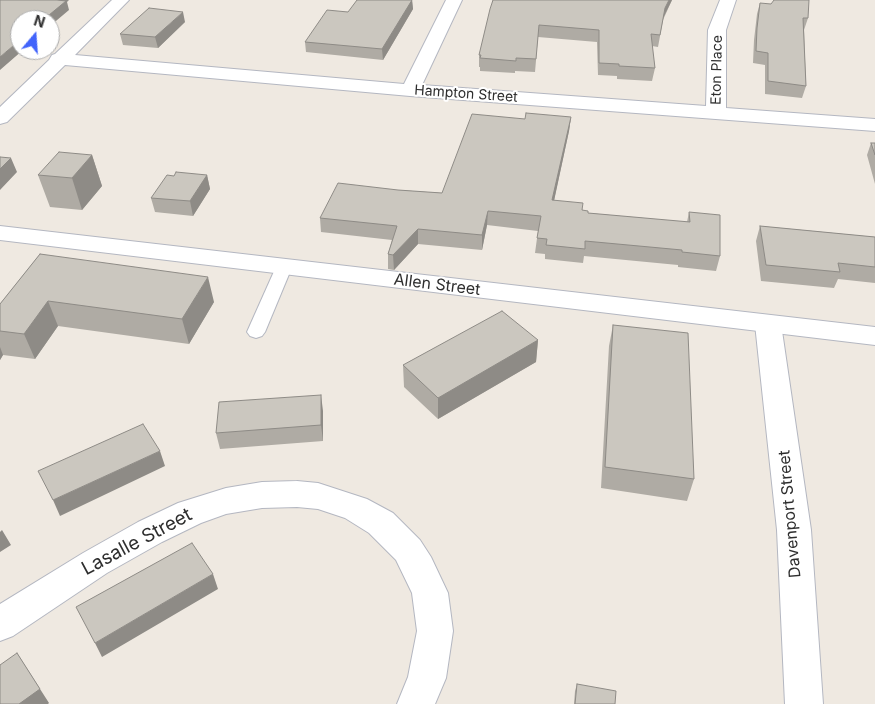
<!DOCTYPE html>
<html>
<head>
<meta charset="utf-8">
<style>
	body { margin:0 }
	#map { position:relative; width:875px; height:704px; overflow:hidden; background:#efe9e1; font-family:Inter,sans-serif }
	canvas { display:block }
	.north { position:absolute; left:10px; top:10px; width:50px; height:50px; box-sizing:border-box; background:#fff; border:1px solid #ababab; border-radius:50%; rotate:18deg; font-size:14px; font-weight:700; line-height:20px; text-align:center; color:#2e2e2e }
	.north::after { content:''; display:block; margin:auto; width:18px; height:22px; background:#4264fb; clip-path:polygon(50% 0,100% 100%,50% 72%,0 100%) }
</style>
</head>
<body>
<div id="map">
<canvas width="875" height="704"></canvas>
<div class="north">N</div>
</div>
<script>
const c = document.querySelector('canvas').getContext('2d');
c.lineJoin = 'round';
function shape(rows) {
  const path = new Path2D();
  for (const r of rows) {
    path.moveTo(r[0], r[1]);
    for (let i = 2; i < r.length; i += 2) path.lineTo(r[i], r[i + 1]);
  }
  return path;
}
function stroke(path, color, width, dash) {
  c.strokeStyle = color;
  c.lineWidth = width;
  c.lineCap = dash ? 'butt' : 'round';
  c.setLineDash(dash || []);
  c.stroke(path);
}
function fill(path, color) {
  c.fillStyle = color;
  c.fill(path, 'evenodd');
}
function write(font, color, halo, rows, align = 'center') {
  c.font = font + ' Inter,sans-serif';
  c.lineWidth = 4;
  c.setLineDash([]);
  c.textBaseline = 'middle';
  c.strokeStyle = halo;
  c.fillStyle = color;
  for (const [text, x, y, turn = 0] of rows) {
    c.save();
    c.translate(x, y);
    c.rotate((+turn || 0) * Math.PI / 180);
    c.textAlign = isNaN(turn) ? turn : align;
    if (halo) c.strokeText(text, 0, 0);
    c.fillText(text, 0, 0);
    c.restore();
  }
}
const lane = shape([
	[284,262,290,263,292,267,265,332,262,336,256,338,250,336,247,332,276,267,278,263,284,262]
]);
const street = shape([
	[112,0,129,0,75,55,404,84,446,0,462,0,422,85,706,106,708,30,720,0,736,0,726,30,726,108,875,119,875,131,410,96,65,65,7,122,0,124,0,107,49,60,52,55,55,54,112,0],
	[768,315,777,318,781,324,811,530,823,704,785,704,777,530,755,324,759,318,768,315],
	[297,481,318,483,367,499,393,513,420,540,431,557,448,593,453,631,446,678,435,704,397,704,408,677,417,631,412,593,396,560,369,533,345,518,318,509,297,507,262,508,226,514,201,523,162,542,107,573,13,636,0,641,0,604,83,553,138,522,178,503,226,488,262,482,297,481]
]);
const secondary = shape([
	[0,226,875,327,875,345,0,240,0,226]
]);
const wall = shape([
	[412,0,413,9,383,60,306,52,305,42,348,12],
	[493,0,672,0,663,20,658,47,652,46,655,68,652,81,617,79,617,76,598,75,597,42,538,37,535,72,515,71,515,73,480,71,480,67,479,67,479,55],
	[760,3,808,18,804,30,806,86,802,98,765,94,765,65,753,63,754,40,757,14],
	[185,22,158,48,123,45,120,34],
	[571,117,569,131,554,200,588,213,687,222,689,212,720,256,716,271,678,267,678,265,584,256,583,263,545,259,545,254,535,253,538,231,487,225,482,250,418,244,394,270,388,269,388,254,392,240,321,232,320,218,398,190,442,193,525,119],
	[871,143,875,143,875,184,867,155],
	[92,155,102,186,82,210,50,207,38,175],
	[207,175,210,189,193,216,155,212,151,198,174,176],
	[760,226,875,237,875,283,838,279,834,288,761,281,756,241],
	[40,254,214,302,189,344,58,326,35,359,3,355,0,360,0,304],
	[613,325,694,479,687,501,601,488,609,346],
	[538,340,536,362,438,419,404,387,403,365],
	[323,411,323,441,220,449,216,433],
	[577,684,615,704,574,704,575,691]
]);
const shadedWall = shape([
	[55,0,69,0,67,2,69,10,50,26,50,20,43,20],
	[412,0,413,9,383,60,382,49],
	[669,0,672,0,662,20,665,8],
	[183,12,185,22,158,48,155,37],
	[20,40,20,50,23,50,0,70,0,57],
	[571,117,569,131,551,215,552,200],
	[92,155,102,186,82,210,72,178],
	[11,158,17,172,0,190,0,169],
	[207,175,210,189,193,216,190,201],
	[488,211,487,225,482,250,482,235],
	[418,229,418,244,394,270,393,255],
	[208,277,214,302,189,344,182,319],
	[48,301,58,326,35,359,24,334],
	[538,340,536,362,438,419,438,398],
	[0,347,3,355,0,360],
	[321,395,323,411,323,441,321,425],
	[160,451,165,466,60,516,53,500],
	[2,530,11,545,0,552,0,532],
	[213,574,218,589,102,657,95,643],
	[17,653,49,703,48,704,19,704]
]);
const building = shape([
	[0,0,57,0,66,1,43,20,20,20,20,40,0,57,0,0],
	[357,0,412,0,382,49,305,42,327,10,348,12,357,0],
	[493,0,669,0,665,8,660,35,651,34,655,68,619,66,619,64,599,63,599,30,539,25,536,59,516,58,516,61,480,58,481,55,479,55,490,9,493,0],
	[774,0,809,0,808,18,803,18,806,86,768,81,768,53,756,51,757,28,760,3,771,4,774,0],
	[149,8,183,12,155,37,120,34,149,8],
	[526,113,571,117,552,200,583,203,582,210,588,211,588,213,690,222,689,212,720,215,720,256,682,252,682,250,585,241,585,249,546,245,547,239,537,238,541,216,488,211,482,235,418,229,393,255,388,254,397,226,320,218,338,183,398,190,442,193,472,114,525,119,526,113],
	[871,143,875,143,875,155,871,143],
	[59,152,92,155,72,178,38,175,59,152],
	[0,157,11,158,0,169,0,157],
	[176,172,207,175,190,201,151,198,167,175,174,176,176,172],
	[760,226,875,237,875,267,838,263,840,272,766,265,760,226],
	[40,254,208,277,182,319,48,301,24,334,0,331,0,304,40,254],
	[502,311,538,340,438,398,403,365,502,311],
	[613,325,688,333,694,479,605,467,613,325],
	[321,395,321,425,216,433,219,402,321,395],
	[143,424,160,451,53,500,38,471,143,424],
	[192,543,213,574,95,643,76,607,192,543],
	[17,653,40,689,19,704,0,704,0,665,17,653],
	[577,684,616,691,615,704,575,704,577,684]
]);
const farStreetnames = [
	["Eton Place",717,70,-89],
	["Hampton Street",466,94,4]
];
const streetNames = [
	["Allen Street",437,285,7],
	["Davenport Street",790,514,-95]
];
const nearStreetnames = [
	["Lasalle Street",137,542,-28]
];
stroke(lane, '#b4b7c1', 2);
stroke(street, '#b4b7c1', 2);
stroke(secondary, '#b4b7c1', 2);
fill(lane, '#fff');
fill(street, '#fff');
fill(secondary, '#fff');
fill(wall, '#afaba4');
fill(shadedWall, '#8e8b86');
fill(building, '#cbc7bf');
stroke(building, '#8e8b86', 1);
write('14px', '#2e2e2e', '#fff', farStreetnames);
write('16px', '#2e2e2e', '#fff', streetNames);
write('19px', '#2e2e2e', '#fff', nearStreetnames);
</script>
</body>
</html>
